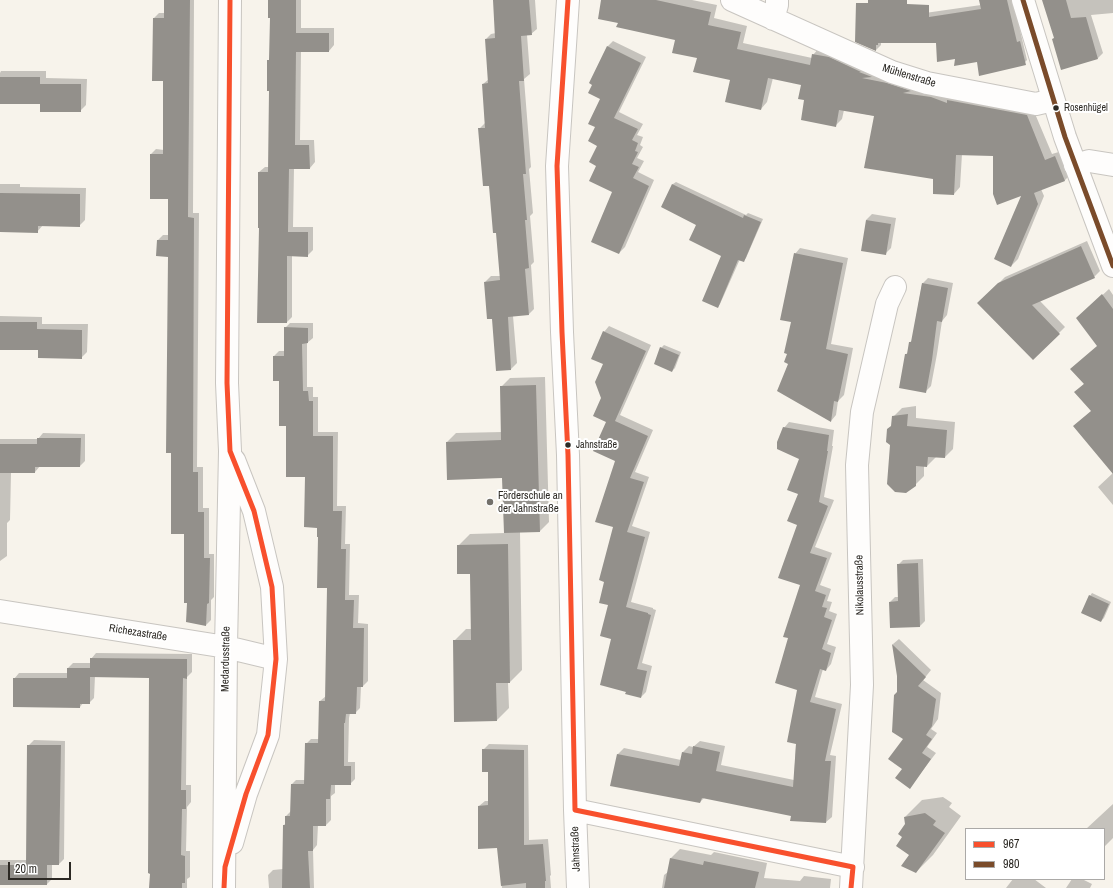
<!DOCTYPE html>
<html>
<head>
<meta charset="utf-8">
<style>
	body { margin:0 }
	#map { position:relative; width:1113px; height:888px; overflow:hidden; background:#f7f3eb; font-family:"Archivo Narrow",sans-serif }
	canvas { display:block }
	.legend { position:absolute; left:965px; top:828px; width:140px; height:52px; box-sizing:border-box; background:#fff; border:1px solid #aba9a7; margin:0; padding:5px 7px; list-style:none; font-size:12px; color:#2c2924 }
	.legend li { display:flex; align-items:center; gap:8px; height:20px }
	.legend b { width:20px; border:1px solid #aba9a7 }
	.scale { position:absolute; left:8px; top:862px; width:63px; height:18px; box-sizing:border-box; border:2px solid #2c2924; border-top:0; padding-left:5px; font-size:12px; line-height:14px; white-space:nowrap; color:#2c2924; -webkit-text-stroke:3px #fff; paint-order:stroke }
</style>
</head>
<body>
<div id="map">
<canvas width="1113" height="888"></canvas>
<ul class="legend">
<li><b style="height:5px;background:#f8502d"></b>967</li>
<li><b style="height:5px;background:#7a4b2a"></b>980</li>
</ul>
<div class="scale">20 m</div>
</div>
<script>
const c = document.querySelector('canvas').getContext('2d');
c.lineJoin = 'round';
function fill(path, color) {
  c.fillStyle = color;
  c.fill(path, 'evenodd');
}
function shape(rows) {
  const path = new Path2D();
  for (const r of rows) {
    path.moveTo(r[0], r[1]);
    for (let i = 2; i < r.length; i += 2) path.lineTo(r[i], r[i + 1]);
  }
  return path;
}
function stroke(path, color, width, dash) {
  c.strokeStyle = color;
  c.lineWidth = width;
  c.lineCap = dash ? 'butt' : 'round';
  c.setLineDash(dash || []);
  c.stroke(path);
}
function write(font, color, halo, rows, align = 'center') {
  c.font = font + ' "Archivo Narrow",sans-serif';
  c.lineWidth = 4;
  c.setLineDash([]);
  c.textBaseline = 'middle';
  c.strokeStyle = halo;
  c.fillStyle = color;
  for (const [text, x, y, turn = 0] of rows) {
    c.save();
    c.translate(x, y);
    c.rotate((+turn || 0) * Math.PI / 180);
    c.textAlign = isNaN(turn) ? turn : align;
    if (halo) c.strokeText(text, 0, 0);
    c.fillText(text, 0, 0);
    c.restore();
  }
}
const shadow = shape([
	[165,0,194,0,193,213,199,213,197,467,203,467,203,508,209,508,209,554,214,554,214,597,211,600,211,620,206,625,188,602,169,256,158,240,163,235,169,235,169,198,151,154,156,149,164,150,164,80,154,18,159,13,165,13],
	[269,0,301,0,301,28,334,28,334,45,329,51,301,51,300,140,314,140,315,162,310,168,294,168,293,227,313,227,313,250,307,256,292,255,292,317,287,322,260,227,259,172,265,167,269,167,271,18],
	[494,0,535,0,537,29,531,34,527,35,530,74,524,79,531,167,529,169,533,213,530,216,534,262,531,265,534,309,529,314,513,316,517,363,511,369,493,318,485,282,491,276,501,276,497,232,490,185,479,129,485,123,483,84,489,79,486,39,491,34,496,33],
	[602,0,692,0,717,5,714,18,747,26,743,43,812,58,813,55,819,48,1033,109,1052,154,1062,151,1071,174,1064,181,1041,189,1044,196,1018,259,1011,266,1022,195,994,155,962,154,960,187,954,194,934,178,875,116,844,110,842,119,835,126,806,100,802,84,773,78,767,102,761,109,732,79,698,57,676,39,619,22],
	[980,0,1013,0,1027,60,1022,65,956,58,937,42,881,42,881,45,876,50,862,22,981,5],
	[1043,0,1113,0,1113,13,1091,15,1103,53,1098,58,1061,68,1055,37],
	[613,41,646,57,619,112,643,124,637,135,643,137,640,145,643,147,637,158,644,161,638,172,654,180,625,247,619,253,614,192,598,165,598,145,596,127,601,99,607,47],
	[1,71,46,71,46,78,87,79,86,105,80,111,41,103,0,103,0,73],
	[676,182,746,215,748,213,763,219,746,258,743,261,740,259,720,304,718,307,722,256,697,224,662,207,673,184],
	[0,184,20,184,20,187,86,188,85,220,79,226,43,225,37,232,0,231],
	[872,214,896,218,891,248,885,254,866,220],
	[1087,241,1100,271,1094,277,1040,301,1065,327,1033,359,979,303,1005,277],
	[800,248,848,258,831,344,853,348,844,395,838,401,836,415,831,421,789,363,789,353,792,322,795,254],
	[928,278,953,283,947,315,942,321,937,354,931,386,925,392,906,354,909,352,910,342,912,341,922,284],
	[1109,289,1113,295,1113,472,1092,410,1075,392,1085,383,1098,345,1078,318],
	[0,316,42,317,42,324,88,324,87,352,81,358,39,349,0,349],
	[290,323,313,323,313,338,307,343,307,387,313,387,313,397,318,397,318,432,338,432,337,506,346,506,345,544,350,544,349,595,359,595,358,623,368,624,368,681,363,686,361,686,360,708,355,713,350,713,349,718,348,762,355,762,355,779,350,784,335,784,335,793,331,796,331,820,326,825,318,825,317,845,313,850,314,888,269,888,268,875,273,870,283,869,284,825,286,823,286,816,291,811,292,784,296,780,306,780,306,744,311,739,319,739,320,701,326,696,328,587,318,527,306,476,287,425,280,380,274,356,279,351,285,351,285,328],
	[609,326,651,345,620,415,653,430,635,472,649,477,632,526,650,532,631,602,653,608,653,609,656,610,642,663,652,666,646,692,641,697,612,639,610,605,605,581,615,527,616,460,603,398,604,364,604,332],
	[664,345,681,352,675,368,672,371,661,348],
	[545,377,549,522,540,531,520,532,522,670,510,682,508,682,509,708,497,720,454,641,466,629,472,629,471,573,458,546,470,534,505,533,503,477,448,479,447,442,456,433,502,432,501,387,510,378],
	[916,406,916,418,955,422,953,449,945,457,936,457,927,466,924,466,924,476,915,485,892,426,893,417,902,408],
	[789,422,834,430,832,446,833,446,824,497,834,500,815,547,832,553,820,585,831,589,827,601,832,602,829,611,837,614,827,644,836,647,831,664,826,670,823,669,815,697,842,704,830,755,836,756,832,817,826,822,705,797,700,802,612,785,618,754,624,748,681,760,683,752,689,746,693,747,700,741,725,746,721,765,794,780,799,689,789,638,801,585,798,525,800,459,784,428],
	[43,433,85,434,85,461,80,466,40,466,35,472,11,472,10,520,7,523,7,556,0,561,0,439,38,439],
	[1113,473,1113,505,1098,487],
	[923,559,925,621,920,626,891,627,890,602,895,597,899,597,898,565,903,560],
	[1092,593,1111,602,1104,618,1101,621,1090,596],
	[899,639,931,670,923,680,941,693,938,719,931,729,937,733,927,747,936,753,910,787,903,768,904,739,898,693,898,676,893,644],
	[96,653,192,654,192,672,187,677,186,785,191,785,191,802,187,807,186,851,190,851,190,877,187,879,187,888,150,888,150,677,95,676,94,698,89,703,83,703,80,707,14,679,19,673,68,673,68,668,73,663,91,663,91,659],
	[34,740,65,741,64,859,59,864,52,864,52,879,47,884,0,884,0,860,27,860,28,746],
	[489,744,528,745,529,840,548,839,551,875,550,876,551,888,502,888,498,847,479,806,485,801,489,801,489,771,483,750],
	[943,797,952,803,949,807,961,816,933,855,916,872,903,837,906,824,905,817,922,800],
	[1113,804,1113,838,1104,847,1104,829,1086,829],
	[680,849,711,855,714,852,767,863,764,878,800,881,804,876,831,879,830,888,662,888,664,875,668,872,671,858],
	[1013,879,1034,879,1046,888,1006,888],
	[1072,879,1082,879,1092,884,1090,888,1066,888]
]);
const building = shape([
	[164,0,190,0,188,217,194,218,193,472,198,472,198,512,204,512,204,558,210,558,209,603,207,604,206,626,186,622,187,603,184,603,184,534,171,534,171,453,166,453,168,257,156,256,157,240,168,240,168,199,150,199,150,154,163,154,163,81,152,81,153,18,164,18],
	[268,0,296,0,296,33,329,33,329,52,296,52,295,145,309,145,310,169,289,169,288,232,308,232,308,257,287,256,287,323,257,323,259,228,258,228,258,172,268,172,269,91,267,91,267,60,269,60,270,18,268,18],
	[493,0,529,0,532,35,521,36,524,81,519,81,526,174,523,174,527,220,525,220,529,268,525,269,529,315,508,317,511,370,496,371,492,319,487,319,484,282,500,280,496,233,493,233,489,186,483,186,478,128,485,128,482,84,488,83,485,39,495,38],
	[601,0,656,0,711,12,708,25,741,32,737,49,810,65,812,54,829,57,861,72,859,72,872,77,862,78,887,83,911,91,903,93,931,97,947,103,947,100,1027,115,1045,160,1055,156,1065,181,1034,193,1038,204,1011,267,994,259,1021,196,997,205,993,194,993,156,956,155,954,195,933,194,933,179,864,168,874,116,839,110,836,127,801,120,804,100,798,99,801,85,768,78,761,110,725,102,730,80,693,72,697,58,672,53,675,40,616,27,618,23,598,19],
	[868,0,907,0,907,4,929,5,929,17,981,9,979,0,1007,0,1017,42,1020,41,1026,65,979,76,977,62,954,66,955,59,937,62,936,43,878,43,878,45,876,45,876,51,855,42,856,3,868,3],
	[1042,0,1066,0,1071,18,1086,17,1098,59,1061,70,1052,39,1054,38],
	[607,46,641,63,614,118,638,129,632,140,638,143,635,151,638,152,632,164,639,167,633,178,649,186,619,254,591,242,612,192,589,181,596,166,589,162,597,146,588,141,595,127,588,124,600,99,588,93,592,85,589,83],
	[0,77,40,77,40,84,81,84,81,112,40,112,40,104,0,104],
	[672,184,743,218,744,215,761,222,744,262,738,260,718,308,702,301,721,256,689,240,696,225,661,207],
	[0,193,80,194,80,227,38,226,38,233,0,232],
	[866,220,891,224,886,255,861,251],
	[1081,246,1095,278,1032,305,1060,334,1033,360,977,303,998,283],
	[794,253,843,263,826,349,848,354,838,402,834,401,831,422,777,391,788,364,784,362,787,354,784,353,791,322,780,320],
	[922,283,948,288,942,322,937,321,932,360,926,393,899,388,905,354,907,354,909,342,911,342],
	[1102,294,1113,309,1113,474,1073,426,1091,411,1074,392,1084,384,1070,369,1097,346,1076,318],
	[0,322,37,322,37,329,82,330,82,359,38,358,38,350,0,350],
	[284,327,308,328,308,343,302,344,303,391,308,391,309,401,313,401,313,436,333,436,333,511,342,511,341,549,346,549,345,600,354,600,353,628,364,628,363,687,357,687,356,714,346,714,345,723,344,723,344,766,351,766,351,785,331,785,330,799,326,799,326,826,313,826,313,851,308,851,310,888,282,888,283,825,285,825,285,816,290,816,291,784,304,784,305,743,318,743,319,701,325,701,327,588,317,588,318,537,317,537,317,528,304,527,305,477,286,477,286,426,279,426,279,381,273,381,273,356,284,356],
	[603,331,646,351,615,421,648,436,630,478,644,482,627,532,645,537,626,607,648,613,648,614,651,615,637,669,647,671,641,698,625,694,626,692,600,685,611,639,600,636,608,605,599,603,604,582,599,580,613,527,595,522,615,461,593,451,606,422,593,416,601,398,595,382,603,364,591,359],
	[660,347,679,355,672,372,654,364],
	[536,385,540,532,504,533,502,478,447,480,446,442,501,440,500,386],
	[908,414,907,426,947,430,945,458,928,457,927,467,916,466,916,486,906,493,895,492,887,484,890,445,886,442,887,429,891,426,892,416],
	[783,427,829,435,827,451,828,451,819,502,828,506,810,553,827,558,815,591,826,595,822,607,827,608,824,617,832,620,822,649,831,653,826,671,820,669,810,702,836,709,825,761,831,761,826,823,790,821,791,816,702,798,700,803,610,786,617,754,679,766,682,752,692,754,693,746,720,752,716,771,793,787,796,744,787,742,797,690,775,683,788,638,783,637,800,585,778,578,797,525,787,521,798,494,787,490,799,459,777,449,777,442],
	[37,438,81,438,80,467,35,467,35,473,0,473,0,444,37,444],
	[508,544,510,683,496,683,497,721,454,722,453,640,471,640,470,574,457,574,457,545],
	[918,563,920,627,890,628,889,602,898,601,897,564],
	[1089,595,1109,604,1101,622,1081,613],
	[892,644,926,677,918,686,936,699,932,726,926,735,932,739,922,753,931,759,910,789,895,778,902,769,888,759,903,739,892,732,894,695,897,692,897,676],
	[90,658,187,659,187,679,183,678,181,790,186,790,186,809,182,809,181,855,185,856,185,883,182,883,182,888,149,888,150,874,148,873,149,678,90,677,90,704,80,704,80,708,13,707,13,678,67,678,67,668,90,668],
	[27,745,61,745,59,865,47,865,47,885,0,885,0,865,26,865],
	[482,749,524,750,524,845,543,844,546,881,545,881,545,888,526,888,526,883,501,886,497,848,478,849,478,806,488,805,488,772,482,772],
	[925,813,936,821,933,825,945,833,916,873,901,866,909,855,896,846,902,837,898,834,905,824,904,817],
	[670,858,703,865,704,861,759,872,755,888,664,888]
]);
const minor = shape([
	[568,0,557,166,562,332,568,455,575,810,578,888],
	[732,0,892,72,927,83,1036,104,1053,100],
	[773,19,777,5,777,0],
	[1075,165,1089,161,1113,165],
	[0,611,226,647,276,659],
	[575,810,853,867],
	[232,843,246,794,268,735,276,659,272,587,254,511,234,460],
	[224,888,226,647,230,451,227,383,230,0],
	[851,888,862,685,857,465,862,412,887,304,895,287]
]);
const tertiary = shape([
	[1023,0,1065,137,1113,266]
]);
const bus1 = shape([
	[568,0,557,166,562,332,568,455,575,810,853,867,851,888],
	[224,888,225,867,246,794,268,735,276,659,272,587,254,511,230,451,227,383,230,0]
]);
const bus2 = shape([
	[1023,0,1065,137,1113,266]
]);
const markers = [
	[1056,108,3.5,"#2c2924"],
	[568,445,3.5,"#2c2924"],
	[490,502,4,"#73706a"]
];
const busNames = [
	["Rosenhügel",1064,108],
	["Jahnstraße",576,445]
];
const streetNames = [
	["Mühlenstraße",909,76,17],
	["Nikolausstraße",860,585,-91],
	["Richezastraße",138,633,9],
	["Medardusstraße",226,659,-89],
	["Jahnstraße",576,849,-92]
];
const poiNames = [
	["Förderschule an",498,496],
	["der Jahnstraße",498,509]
];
fill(shadow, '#0003');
fill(building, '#93908b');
stroke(minor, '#c8c5c0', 24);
stroke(tertiary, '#c8c5c0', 24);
stroke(minor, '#fefdfc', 22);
stroke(tertiary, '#fefdfc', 22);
stroke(bus1, '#f8502d', 5);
stroke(bus2, '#7a4b2a', 5);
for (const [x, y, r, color] of markers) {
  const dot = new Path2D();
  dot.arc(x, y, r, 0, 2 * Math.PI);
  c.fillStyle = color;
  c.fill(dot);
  stroke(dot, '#fff', 1.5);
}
write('10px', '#2c2924', '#fff', busNames, 'left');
write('11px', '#2c2924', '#fff', streetNames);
write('11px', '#2c2924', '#fff', poiNames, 'left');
</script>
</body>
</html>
